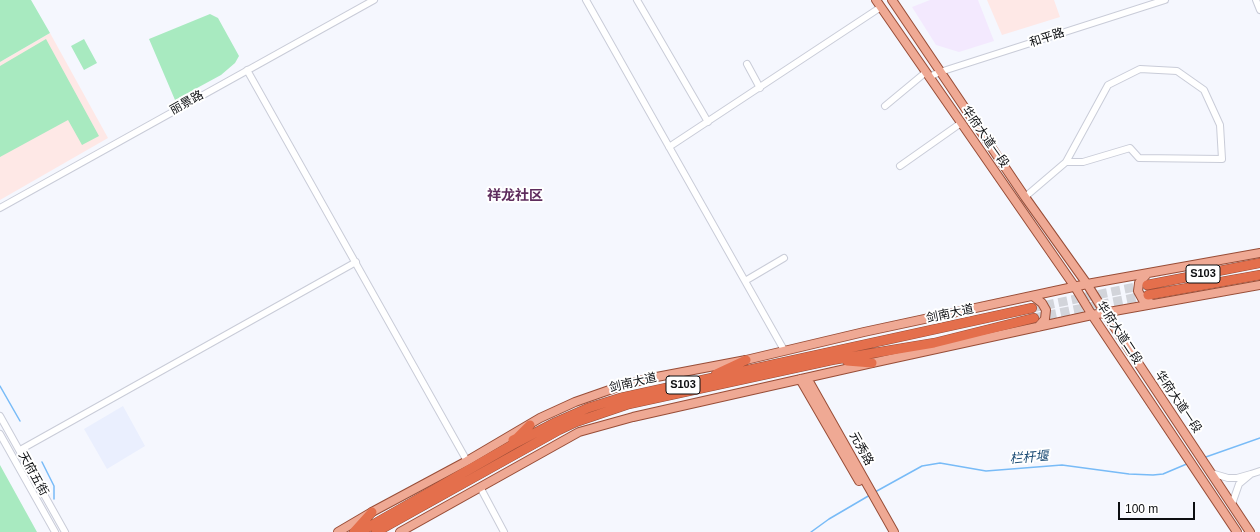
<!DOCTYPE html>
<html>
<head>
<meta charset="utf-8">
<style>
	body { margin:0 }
	#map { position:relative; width:1260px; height:532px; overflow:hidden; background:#f5f7fe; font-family:Helvetica,sans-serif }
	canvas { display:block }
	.scale { position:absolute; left:1118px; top:502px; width:77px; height:18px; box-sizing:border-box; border:2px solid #0c0e11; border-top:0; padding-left:5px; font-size:12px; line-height:14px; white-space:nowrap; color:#0c0e11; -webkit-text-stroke:3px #fff; paint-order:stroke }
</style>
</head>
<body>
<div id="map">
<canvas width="1260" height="532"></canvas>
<div class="scale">100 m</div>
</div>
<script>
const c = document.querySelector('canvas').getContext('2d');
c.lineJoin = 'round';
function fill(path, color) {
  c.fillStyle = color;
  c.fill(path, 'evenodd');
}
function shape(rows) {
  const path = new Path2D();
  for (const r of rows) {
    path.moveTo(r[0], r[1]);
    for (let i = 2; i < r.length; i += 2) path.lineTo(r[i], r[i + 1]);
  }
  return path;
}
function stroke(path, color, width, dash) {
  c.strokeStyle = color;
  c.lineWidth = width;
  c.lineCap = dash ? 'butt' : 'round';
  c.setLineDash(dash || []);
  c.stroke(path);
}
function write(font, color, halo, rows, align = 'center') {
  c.font = font + ' Helvetica,"Noto Sans SC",sans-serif';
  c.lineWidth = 4;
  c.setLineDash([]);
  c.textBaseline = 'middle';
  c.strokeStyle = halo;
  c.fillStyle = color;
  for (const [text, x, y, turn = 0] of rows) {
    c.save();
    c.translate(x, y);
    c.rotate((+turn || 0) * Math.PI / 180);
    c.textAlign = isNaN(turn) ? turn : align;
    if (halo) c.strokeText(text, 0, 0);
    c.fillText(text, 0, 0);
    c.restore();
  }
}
const built = shape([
	[123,406,145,446,107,469,84,429]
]);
const education = shape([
	[987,0,1054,0,1060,17,1002,35],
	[50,33,108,138,0,200,0,62]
]);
const medical = shape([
	[930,0,978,0,994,41,959,52,936,45,912,7]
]);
const green = shape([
	[0,0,31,0,50,33,0,62],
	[210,14,218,18,239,56,235,63,221,75,175,100,149,39],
	[46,39,99,136,82,145,68,120,0,157,0,66],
	[84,39,97,63,84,70,71,46],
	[0,465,37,532,0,532]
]);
const stream = shape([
	[0,386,20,421],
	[1203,458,1260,438],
	[42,462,54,486,54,499],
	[875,492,922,466,940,463,986,471,1062,465,1129,474,1153,475,1163,474,1189,463],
	[811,532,829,519,870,495]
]);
const highwayTunnel = shape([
	[1032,308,1145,285],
	[1034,318,1148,295]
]);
const minor = shape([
	[586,0,784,350],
	[637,0,708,122],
	[1256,0,1260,10],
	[747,64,760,88],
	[247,70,467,461],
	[929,77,940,72,1165,0],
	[885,106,926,72],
	[669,147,881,7],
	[900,166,961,123],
	[1025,197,1066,162,1108,85,1140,69,1177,71,1204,90,1220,125,1222,159,1139,158,1130,148,1083,162,1066,162],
	[0,208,374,0],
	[745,281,784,258],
	[0,416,65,532],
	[0,434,55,532],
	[20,450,356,262],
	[1211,473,1228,478,1237,478,1251,474,1239,484,1232,504],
	[1251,474,1260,471],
	[480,487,504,532]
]);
const major = shape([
	[876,0,1075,287,1092,315,1237,532],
	[892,0,1025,197,1087,284,1105,313,1250,532],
	[1146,275,1139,283,1138,291,1143,300,1153,304],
	[1033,296,1042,303,1046,310,1045,319,1038,327],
	[807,378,894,532],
	[800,379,859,481],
	[338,532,372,512,467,461,540,418,575,402,615,388,646,379,746,360,864,332,1087,284,1260,253],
	[400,532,579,432,633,417,872,363,1092,315,1260,285]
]);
const highway = shape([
	[1147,285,1260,263],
	[1148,295,1260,275],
	[847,361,872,363],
	[716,374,746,360],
	[513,440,517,438,530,425],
	[354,532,372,512],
	[360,532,512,445,556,422,588,408,620,398,1032,308],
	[376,532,559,430,576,422,629,404,832,360,934,343,1034,318]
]);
const shields = [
	[1203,274,34],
	[683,385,34]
];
const shieldNames = [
	["S103",1203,274],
	["S103",683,385]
];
const streetNames = [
	["和平路",1047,38,-18],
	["丽景路",187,103,-29],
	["华府大道一段",985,137,55],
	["剑南大道",950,314,-12],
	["华府大道二段",1119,333,57],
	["剑南大道",633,383,-13],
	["华府大道一段",1178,402,56],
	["元秀路",861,449,61],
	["天府五街",33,474,61]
];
const waterNames = [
	["栏杆堰",1029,458,-5]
];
const quarterNames = [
	["祥龙社区",515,196]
];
fill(built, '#eaeffe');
fill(education, '#fee8e6');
fill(medical, '#f3e9fe');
fill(green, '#a8eac0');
stroke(stream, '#78bbf7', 1.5);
stroke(highwayTunnel, '#d2d4da', 9, [9, 4.5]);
stroke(minor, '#c9ccd8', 8);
stroke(major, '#984d37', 10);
stroke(highway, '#984d37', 10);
stroke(minor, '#fff', 6);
stroke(major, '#efa994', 8);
stroke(highway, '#e46f4c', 9);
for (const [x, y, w] of shields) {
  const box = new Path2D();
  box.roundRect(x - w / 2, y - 9, w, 18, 3);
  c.fillStyle = '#fff';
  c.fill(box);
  stroke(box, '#0c0e11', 1);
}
write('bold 11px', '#0c0e11', null, shieldNames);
write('12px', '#0c0e11', '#fff', streetNames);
write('italic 13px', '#1d4d75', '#fff', waterNames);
write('bold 14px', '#5e2c5d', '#fff', quarterNames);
</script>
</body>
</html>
